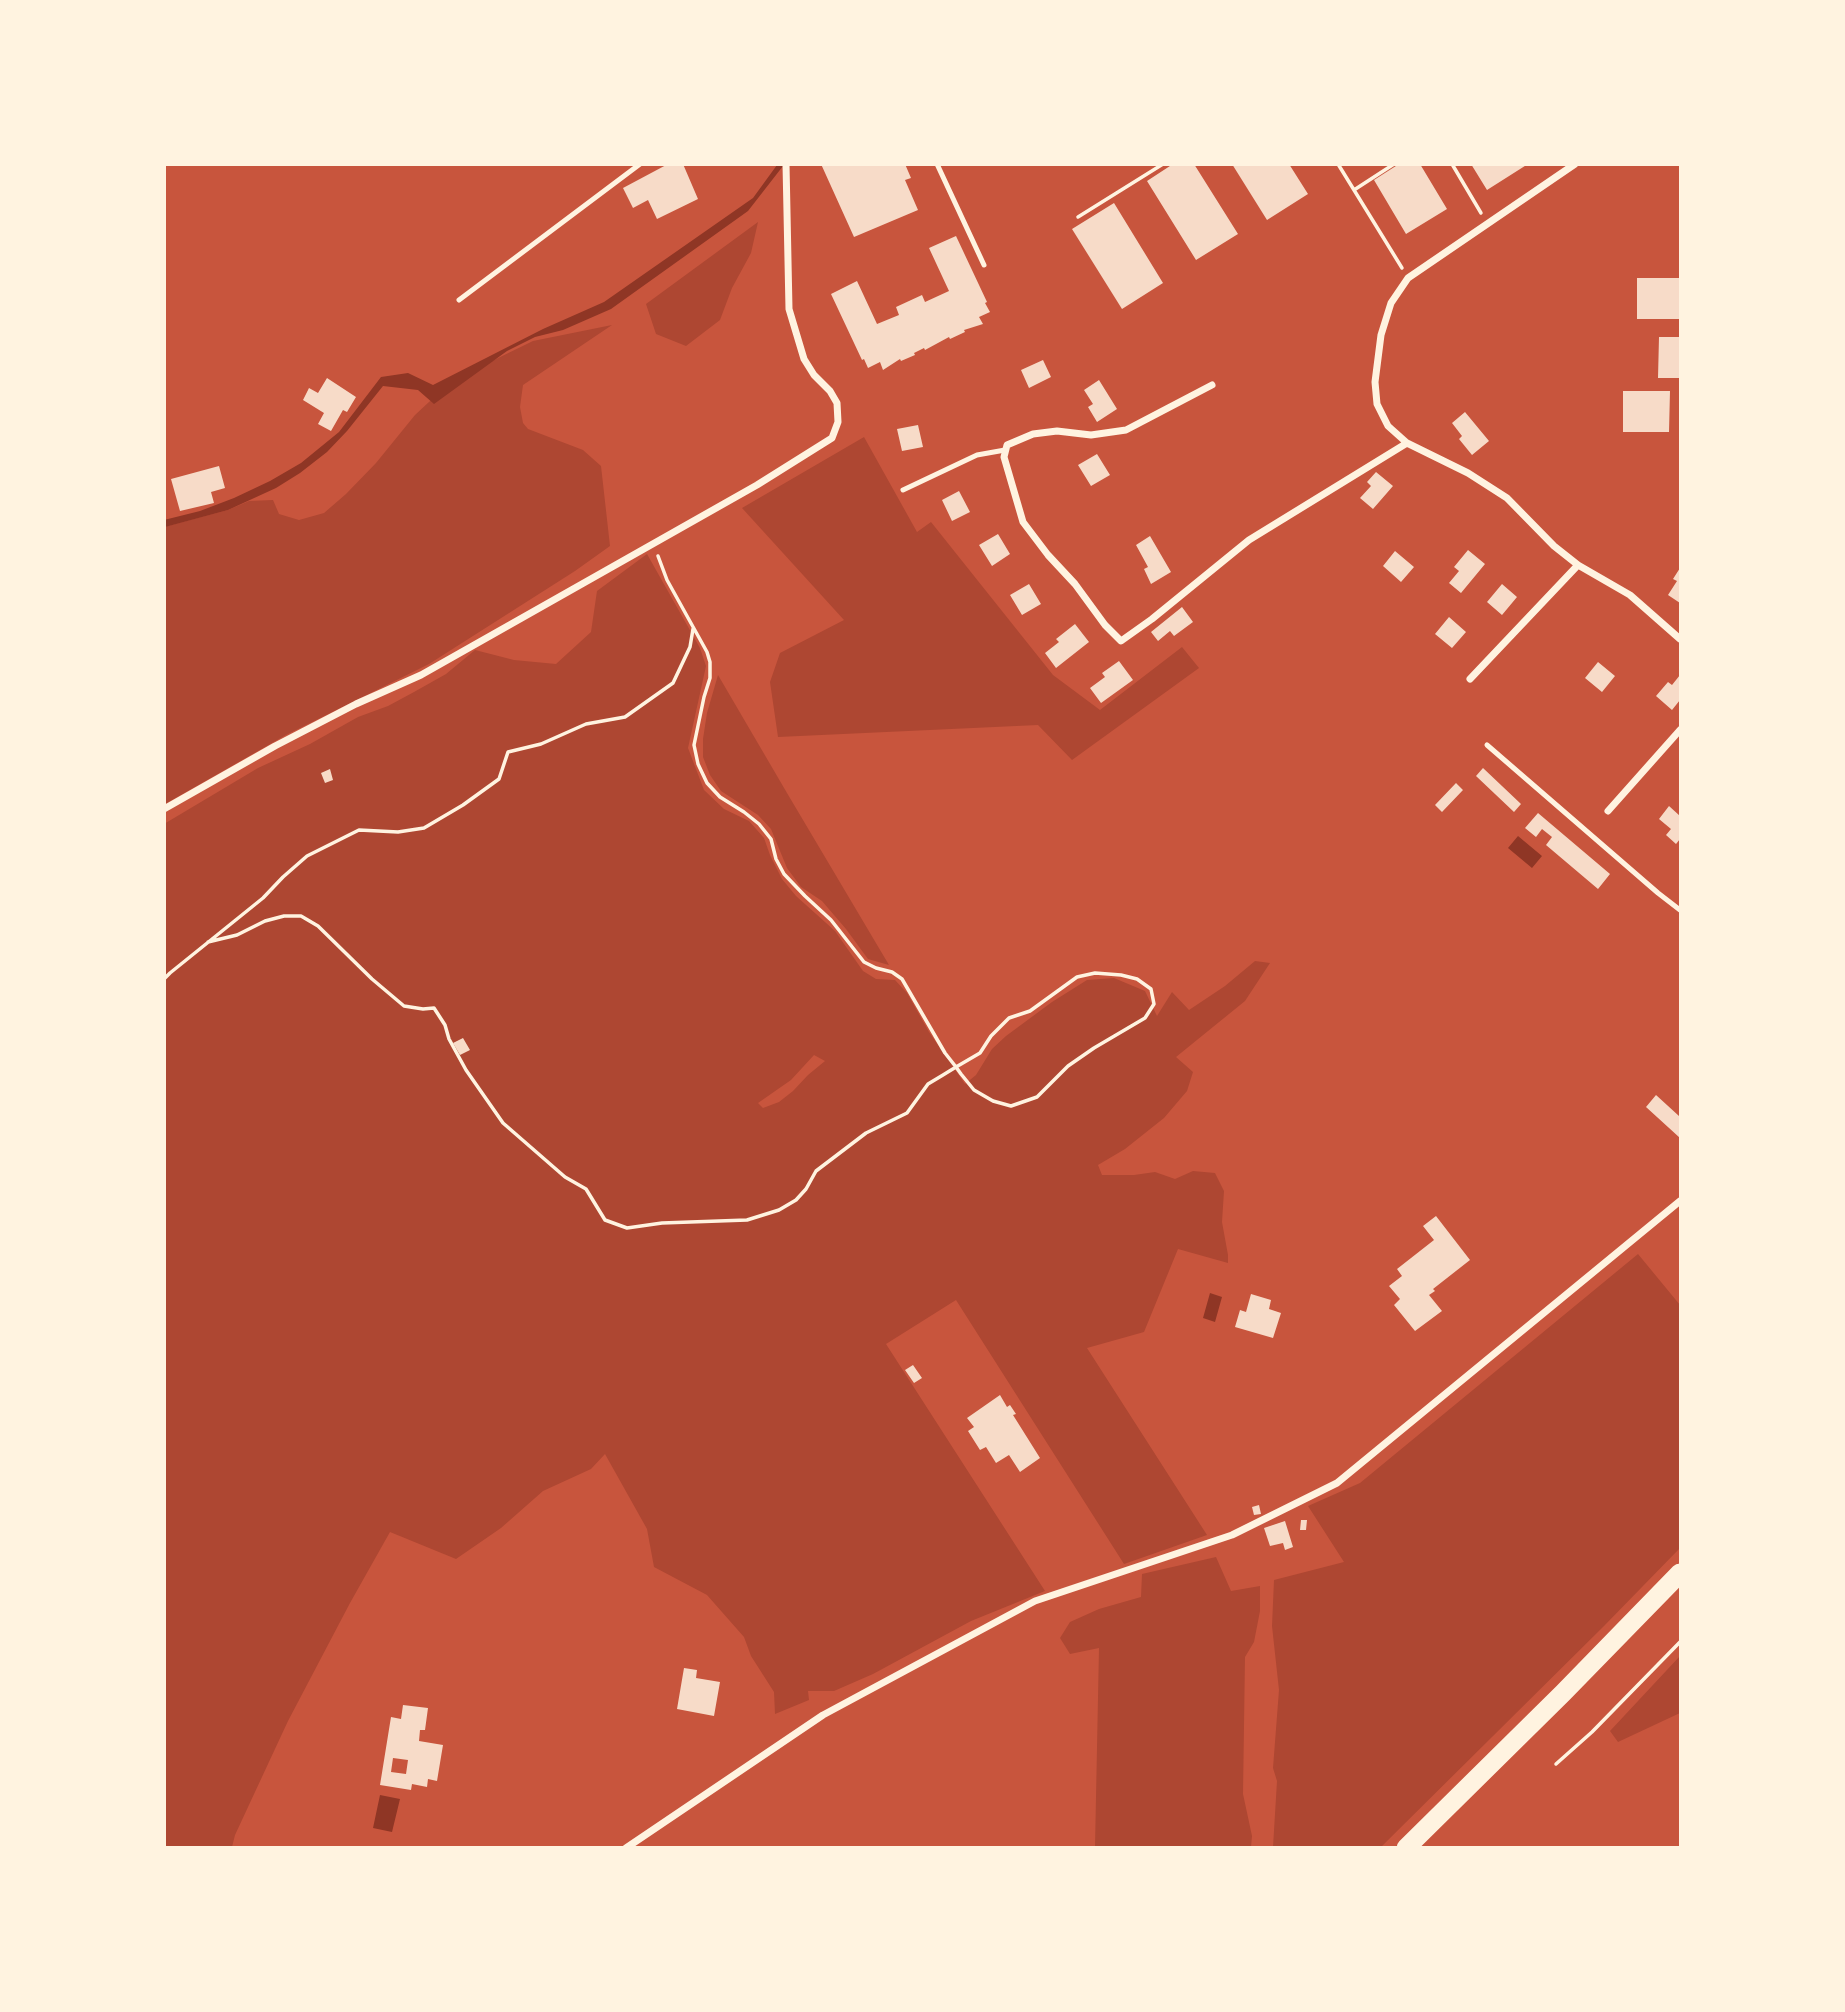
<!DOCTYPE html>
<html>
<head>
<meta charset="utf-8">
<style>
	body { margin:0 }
	#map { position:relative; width:1845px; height:2012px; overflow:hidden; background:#c8553d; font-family:Mulish,sans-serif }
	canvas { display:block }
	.frame { position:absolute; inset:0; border:166px solid #fff3e0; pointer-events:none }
</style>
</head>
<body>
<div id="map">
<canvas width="1845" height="2012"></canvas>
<div class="frame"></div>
</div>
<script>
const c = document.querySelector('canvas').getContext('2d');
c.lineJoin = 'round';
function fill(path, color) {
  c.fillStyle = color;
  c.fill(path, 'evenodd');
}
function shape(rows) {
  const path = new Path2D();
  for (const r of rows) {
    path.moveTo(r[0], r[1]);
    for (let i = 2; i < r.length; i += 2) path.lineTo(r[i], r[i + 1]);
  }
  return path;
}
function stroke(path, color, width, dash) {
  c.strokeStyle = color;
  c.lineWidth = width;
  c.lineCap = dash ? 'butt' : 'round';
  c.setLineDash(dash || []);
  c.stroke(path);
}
const green = shape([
	[758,222,751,253,732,288,720,320,686,346,656,334,646,304],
	[612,325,523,385,520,407,523,423,528,429,583,450,601,466,610,546,575,571,429,664,286,735,165,804,164,527,228,510,249,501,273,500,279,514,299,520,324,513,346,494,376,463,415,415,443,389,494,360,533,341],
	[864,437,917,532,931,522,1053,675,1100,710,1182,647,1199,668,1072,760,1038,725,778,737,770,682,780,653,844,620,742,508],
	[647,554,700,648,706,666,688,748,704,790,724,809,749,821,764,838,770,855,782,879,796,896,835,931,863,971,876,979,895,980,907,993,929,1032,965,1084,976,1075,992,1049,1006,1036,1052,1002,1087,980,1114,978,1145,991,1157,1016,1172,992,1189,1010,1225,986,1255,961,1270,963,1245,1001,1176,1057,1193,1072,1187,1091,1164,1118,1125,1149,1098,1165,1102,1175,1134,1175,1155,1172,1175,1179,1193,1171,1215,1173,1224,1191,1222,1222,1228,1255,1228,1263,1178,1249,1144,1332,1087,1348,1207,1535,1124,1564,956,1300,886,1344,1045,1591,971,1621,873,1674,834,1691,808,1691,809,1700,775,1714,774,1692,751,1656,744,1637,707,1595,654,1567,647,1529,605,1454,591,1469,543,1491,501,1528,456,1559,390,1532,350,1603,288,1721,235,1835,232,1847,165,1847,164,824,258,768,310,744,358,717,388,706,414,692,446,674,475,650,514,660,556,664,591,632,597,591],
	[814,1055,825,1061,808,1075,793,1091,779,1102,763,1108,758,1103,791,1080],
	[718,675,787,793,889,965,868,959,846,929,822,901,801,887,787,868,771,829,758,815,721,791,710,775,703,757,703,739,707,713],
	[1638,1254,1680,1305,1680,1548,1604,1626,1381,1847,1273,1847,1277,1781,1273,1768,1279,1690,1272,1626,1274,1580,1344,1562,1308,1506,1360,1483],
	[1216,1557,1231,1591,1260,1586,1260,1611,1254,1642,1245,1657,1243,1794,1252,1836,1251,1847,1095,1847,1099,1648,1070,1654,1060,1638,1070,1622,1099,1609,1141,1597,1142,1574],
	[1680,1656,1680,1713,1618,1742,1610,1731]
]);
const water = shape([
	[777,165,783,165,783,166,748,211,611,309,563,330,535,337,507,351,434,404,418,390,383,386,347,431,327,452,300,473,276,488,228,510,165,527,164,520,200,511,234,498,270,481,301,463,339,432,381,377,408,373,433,385,543,329,604,302,753,198],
	[1518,836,1542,856,1532,868,1508,848],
	[1210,1293,1222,1297,1215,1322,1203,1318],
	[380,1795,400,1799,392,1832,373,1828]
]);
const building = shape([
	[668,164,683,164,698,199,657,219,648,200,633,208,623,188],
	[821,164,905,164,911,178,905,180,918,210,854,237],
	[1173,164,1194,164,1238,234,1196,260,1147,181],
	[1232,164,1289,164,1308,194,1267,220],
	[1399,164,1420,164,1447,209,1406,234,1374,180],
	[1471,164,1528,164,1487,190],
	[1114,203,1163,283,1122,309,1072,229],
	[956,236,987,302,985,303,990,312,979,317,983,324,964,330,965,332,950,339,949,337,925,350,924,348,914,353,915,355,901,361,900,359,883,370,880,362,868,368,864,359,862,360,831,294,857,281,877,324,899,315,896,307,922,295,925,302,949,291,929,248],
	[1637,278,1680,278,1680,319,1637,319],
	[1659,337,1680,337,1680,378,1658,378],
	[1043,360,1051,377,1029,388,1021,370],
	[327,378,356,397,347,412,343,410,331,431,318,424,324,413,303,400,309,388,318,393],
	[1099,380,1117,409,1097,422,1088,407,1093,404,1084,390],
	[1623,391,1670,391,1669,432,1623,432],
	[1465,412,1489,441,1472,455,1459,439,1462,436,1452,423],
	[918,425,923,447,902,451,897,429],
	[1097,454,1110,475,1091,486,1078,465],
	[219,466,225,488,211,492,214,503,180,511,171,479],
	[1376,472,1393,486,1373,509,1360,498,1371,486,1367,482],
	[959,491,970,512,952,521,942,500],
	[998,534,1010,554,992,566,979,545],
	[1150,536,1171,572,1151,584,1144,569,1148,567,1136,545],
	[1468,550,1485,564,1461,593,1449,583,1459,571,1454,567],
	[1395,551,1414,567,1401,582,1383,566],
	[1680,568,1680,603,1668,595,1677,581,1673,579],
	[1029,584,1041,604,1022,615,1010,595],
	[1502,584,1517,597,1502,615,1487,602],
	[1182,607,1193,622,1174,636,1170,631,1158,641,1151,632],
	[1449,617,1466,632,1452,648,1435,634],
	[1075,624,1089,642,1056,668,1045,653,1059,642,1056,639],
	[1119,661,1133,680,1101,703,1090,688,1105,677,1102,673],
	[1598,662,1615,676,1602,692,1585,678],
	[1680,675,1680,700,1672,710,1656,696,1668,682,1672,685],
	[1483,768,1521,804,1514,812,1476,776],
	[330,769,333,780,325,783,321,773],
	[1456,783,1463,790,1442,812,1435,805],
	[1669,806,1680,816,1680,839,1676,844,1666,835,1671,829,1659,819],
	[1538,813,1610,874,1598,889,1546,845,1552,837,1542,829,1536,837,1525,828],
	[463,1038,470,1050,460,1055,453,1043],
	[1656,1095,1679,1116,1680,1114,1680,1138,1646,1107],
	[1436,1216,1470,1260,1433,1289,1435,1291,1429,1295,1442,1311,1415,1331,1394,1305,1400,1299,1389,1286,1402,1276,1397,1269,1434,1240,1423,1226],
	[1251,1294,1271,1300,1269,1309,1281,1313,1273,1338,1235,1327,1240,1310,1246,1312],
	[913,1365,922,1378,914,1383,905,1370],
	[1000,1395,1007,1407,1010,1405,1016,1414,1013,1415,1040,1458,1020,1472,1009,1455,996,1463,986,1447,980,1450,968,1431,974,1427,967,1418],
	[1259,1505,1261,1514,1254,1515,1252,1507],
	[1301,1520,1307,1520,1306,1530,1300,1530],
	[1285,1521,1293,1547,1285,1550,1283,1543,1270,1546,1264,1528],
	[684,1668,697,1670,696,1678,720,1682,714,1716,677,1709],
	[403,1705,428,1708,425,1730,420,1730,419,1741,443,1745,437,1781,428,1779,427,1787,412,1784,411,1790,380,1785,391,1717,401,1719],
	[393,1758,408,1760,406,1774,391,1772]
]);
const path = shape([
	[1338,164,1402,268],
	[1452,164,1481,213],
	[1354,190,1394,164],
	[1078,217,1163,164],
	[208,942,237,935,265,921,284,916,301,916,318,926,372,979,404,1006,423,1009,434,1008,445,1025,449,1039,466,1070,503,1123,565,1177,586,1189,605,1220,627,1228,662,1223,747,1220,779,1210,796,1200,806,1189,816,1171,866,1133,907,1113,928,1084,943,1075,956,1067,980,1053,991,1036,1009,1018,1030,1011,1077,977,1095,973,1121,975,1137,979,1151,989,1154,1004,1145,1018,1094,1048,1068,1066,1037,1097,1011,1106,993,1101,974,1090,961,1074,956,1067,945,1053,902,979,892,972,876,968,864,962,831,920,805,896,784,874,776,859,771,839,759,824,744,812,720,797,707,783,698,764,694,745,704,697,710,678,710,662,707,652,667,580,658,556],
	[164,979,170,973,263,898,283,877,307,856,359,830,398,832,424,828,463,805,499,779,508,752,541,744,586,724,625,717,673,683,690,647,693,629],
	[1556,1764,1592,1732,1680,1642]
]);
const service = shape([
	[937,164,984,265],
	[459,300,640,164],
	[903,490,977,455,1005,450],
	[1487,745,1658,893,1680,910]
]);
const minor = shape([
	[1575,164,1408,278,1391,303,1381,335,1375,382,1377,404,1388,426,1407,443,1468,473,1507,498,1554,546,1578,565,1630,595,1680,639],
	[1212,385,1126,430,1091,435,1057,431,1033,434,1007,445,1004,457,1023,522,1048,555,1075,584,1105,625,1121,641,1152,619,1249,540,1407,443],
	[1470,679,1578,565],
	[164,809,275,746,356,704,421,675,757,485,832,438,838,422,837,403,830,391,814,375,804,359,789,309,786,164],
	[1608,811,1680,730],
	[626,1848,823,1715,1035,1601,1232,1535,1337,1483,1680,1201]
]);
const trunk = shape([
	[1406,1848,1563,1693,1680,1573]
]);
fill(green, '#ae4732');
fill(water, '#8f3625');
fill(building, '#f7dbc8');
stroke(path, '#fff3e0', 3.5);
stroke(service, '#fff3e0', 5);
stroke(minor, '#fff3e0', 7);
stroke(trunk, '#fff3e0', 19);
</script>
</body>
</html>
